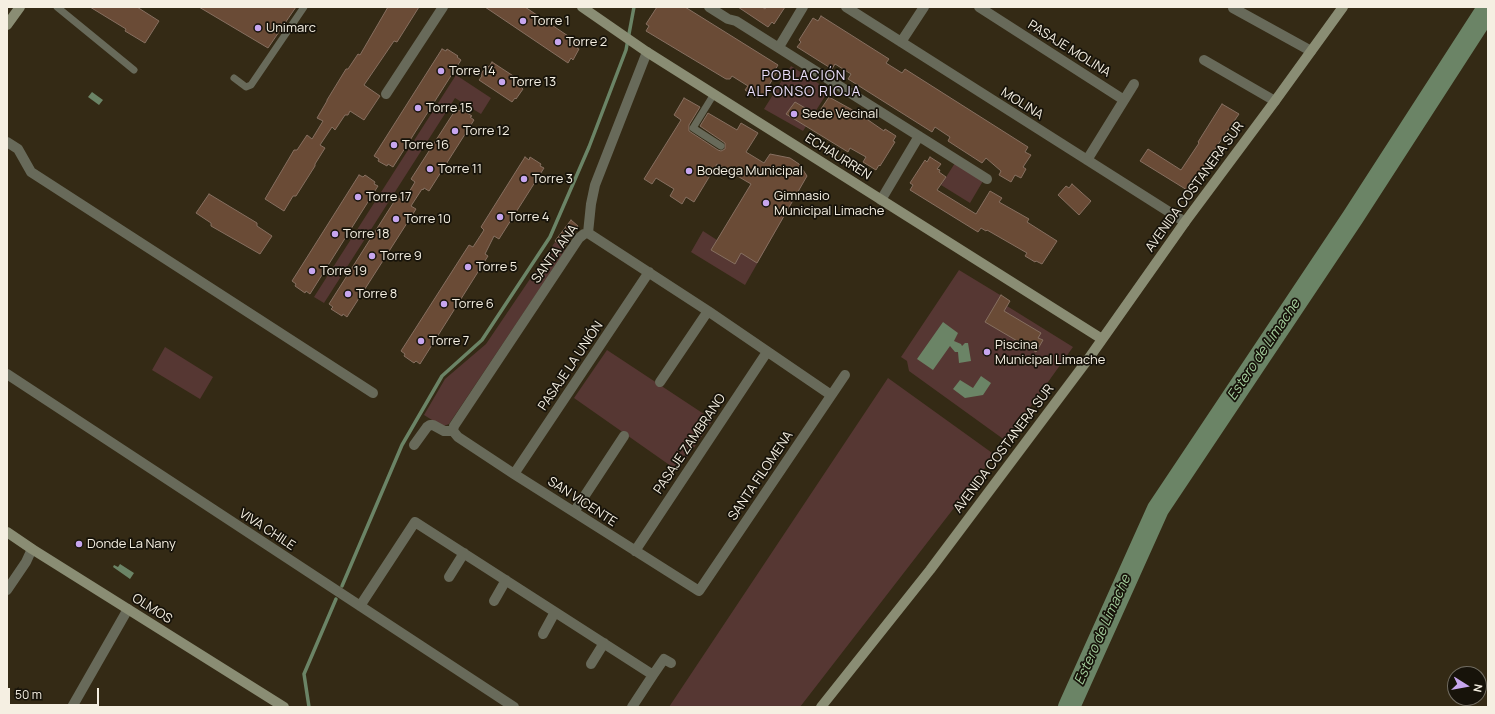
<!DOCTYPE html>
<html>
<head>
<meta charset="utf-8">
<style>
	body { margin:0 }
	#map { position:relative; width:1495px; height:714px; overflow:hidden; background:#342a15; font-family:Manrope,sans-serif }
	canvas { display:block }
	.frame { position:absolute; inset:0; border:8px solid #f5efe2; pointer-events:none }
	.north { position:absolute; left:1447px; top:666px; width:40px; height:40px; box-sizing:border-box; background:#17130a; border:1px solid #706b60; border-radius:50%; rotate:101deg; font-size:11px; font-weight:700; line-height:16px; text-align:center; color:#f5efe2 }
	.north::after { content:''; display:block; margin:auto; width:14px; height:18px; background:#c7a6ef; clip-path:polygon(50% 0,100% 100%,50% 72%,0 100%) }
	.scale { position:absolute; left:8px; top:688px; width:91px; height:18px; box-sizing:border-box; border:2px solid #f5efe2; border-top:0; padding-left:5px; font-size:12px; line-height:14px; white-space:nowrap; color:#f5efe2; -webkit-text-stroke:3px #17130a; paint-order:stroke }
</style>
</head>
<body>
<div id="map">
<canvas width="1495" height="714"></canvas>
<div class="frame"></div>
<div class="north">N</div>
<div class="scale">50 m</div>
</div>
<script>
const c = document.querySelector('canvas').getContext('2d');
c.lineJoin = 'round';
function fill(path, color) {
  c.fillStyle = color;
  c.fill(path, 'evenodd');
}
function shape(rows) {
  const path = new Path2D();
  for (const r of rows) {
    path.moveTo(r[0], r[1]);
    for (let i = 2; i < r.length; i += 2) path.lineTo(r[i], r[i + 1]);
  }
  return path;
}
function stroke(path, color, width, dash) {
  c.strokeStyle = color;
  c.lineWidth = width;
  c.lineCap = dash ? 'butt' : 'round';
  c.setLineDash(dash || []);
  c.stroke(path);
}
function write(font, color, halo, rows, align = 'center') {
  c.font = font + ' Manrope,sans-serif';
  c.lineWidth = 3.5;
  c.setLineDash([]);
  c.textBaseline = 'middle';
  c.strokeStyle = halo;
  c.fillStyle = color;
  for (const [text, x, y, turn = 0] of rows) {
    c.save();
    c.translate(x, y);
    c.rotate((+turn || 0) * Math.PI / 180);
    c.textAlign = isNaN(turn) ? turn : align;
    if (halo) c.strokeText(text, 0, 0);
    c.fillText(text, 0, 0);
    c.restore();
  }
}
const green = shape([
	[791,66,829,90,803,131,764,109],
	[456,75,491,98,481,114,455,98,324,303,314,297],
	[770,154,790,158,799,164,807,176,745,285,691,252,703,231,717,240],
	[955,163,983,181,970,203,941,185],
	[555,242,566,249,449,424,444,426,440,425,424,415,445,379,486,344],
	[959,270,1010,301,1007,306,1073,347,1006,441,909,371,907,361,901,357],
	[165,347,213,377,200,399,152,370],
	[607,350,713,420,678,471,574,398],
	[888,378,995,455,800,707,669,707]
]);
const water = shape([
	[92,92,103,100,99,105,88,97],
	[943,322,958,333,954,341,961,344,962,346,965,343,968,343,971,361,959,363,958,352,955,352,950,346,933,370,917,359],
	[981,376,991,383,983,395,965,398,953,389,960,380,973,388],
	[120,564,134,573,130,579,113,567,114,565,118,567]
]);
const stream = shape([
	[342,586,402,445,442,376,482,340,550,237,589,147,626,50,634,7],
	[309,707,304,674,336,599]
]);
const river = shape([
	[1069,707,1158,509,1353,217,1488,8]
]);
const building = shape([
	[90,7,137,7,159,21,145,43,125,31,126,29,90,7],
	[199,7,296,7,268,48,199,7],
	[388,7,419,7,397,42,394,41,364,85,380,96,364,120,350,111,348,115,345,115,335,130,332,127,320,145,325,148,315,164,315,166,296,196,293,196,284,211,265,199,294,150,297,150,307,135,312,139,323,121,317,118,327,101,327,100,346,69,348,69,358,54,360,55,388,7],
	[485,7,525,7,580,44,577,48,579,49,573,60,571,58,568,63,485,7],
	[657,7,685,7,778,65,775,70,777,72,763,95,761,93,758,98,745,90,748,86,732,76,730,79,726,79,646,31,649,26,646,24,657,7],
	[738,7,762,7,765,9,766,7,785,7,774,24,772,22,768,27,738,7],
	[821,16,889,59,886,63,902,73,905,69,1028,147,1025,152,1031,155,1023,167,1026,169,1021,178,1015,175,1011,182,999,175,1001,171,986,158,982,163,948,141,950,137,935,127,932,132,848,79,851,74,835,64,832,69,797,47,801,42,799,40,813,18,818,21,821,16],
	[442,49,446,51,447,49,458,56,457,57,461,60,393,167,388,164,387,166,378,161,379,159,374,156,442,49],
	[492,62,524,83,521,87,523,89,516,99,515,98,512,102,479,80,482,76,481,74,487,65,489,67,492,62],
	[829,97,858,113,884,131,885,129,896,136,893,141,895,142,880,166,879,165,876,170,863,162,866,157,850,148,848,152,786,114,795,102,817,115,829,97],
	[684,98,700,107,689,125,689,131,718,150,721,151,725,149,725,143,700,126,708,113,737,130,741,123,758,133,746,152,764,163,770,154,790,158,799,164,807,176,757,263,741,253,735,264,711,250,751,184,717,164,694,202,686,197,682,204,670,196,674,189,656,178,652,184,644,179,681,120,674,115,684,98],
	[1222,104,1239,114,1187,190,1140,161,1148,149,1181,170,1199,143,1198,142,1222,104],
	[456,109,460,111,461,109,472,116,470,117,474,120,429,191,424,188,423,190,422,189,411,206,416,209,347,317,343,314,342,316,331,309,333,307,329,304,397,197,401,200,402,198,405,199,415,182,411,179,456,109],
	[525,157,529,160,530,157,541,164,540,166,544,168,499,239,494,236,485,254,488,256,420,364,416,361,414,363,404,356,405,354,401,351,469,245,473,247,484,230,481,227,525,157],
	[930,157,941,164,937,169,940,170,939,172,946,177,937,190,976,214,990,191,1002,198,999,202,1029,219,1027,222,1057,241,1042,264,1036,261,1035,262,1025,256,1027,253,987,230,986,231,981,228,978,232,910,190,913,185,910,183,925,160,927,162,930,157],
	[359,175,363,177,365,175,375,182,374,184,378,186,310,294,306,291,305,293,295,286,296,284,292,281,359,175],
	[1072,184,1091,201,1079,215,1058,195,1066,186,1069,188,1072,184],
	[209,194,257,223,257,226,272,236,260,254,211,226,211,223,196,213,209,194],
	[571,220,578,226,564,247,555,241,571,220],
	[1001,295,1010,301,1004,311,1041,333,1038,338,1043,340,1036,352,985,322,1001,295]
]);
const lane = shape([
	[57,7,134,70],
	[234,78,246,87,251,85,304,7],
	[714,94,693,128,721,146]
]);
const street = shape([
	[709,7,728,19,736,21,987,179],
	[846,7,1185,222],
	[979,7,1124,100],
	[1233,8,1311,51],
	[901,42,924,7],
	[779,47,803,7],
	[1204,60,1275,101],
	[386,94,443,7],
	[7,142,18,149,31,172,373,393],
	[1087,160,1134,84],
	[881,200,919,136],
	[588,233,708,311,831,395],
	[7,374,514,707],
	[660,382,708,311],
	[453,431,458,437,514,474,699,591,845,375],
	[453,431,454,426,579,238,584,234,588,233,591,204,595,185,647,52],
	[414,445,427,427,430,425,433,425,444,431,453,431],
	[514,474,649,272],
	[574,512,624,436],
	[635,551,767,352],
	[449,577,464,553],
	[7,590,26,562,32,549],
	[494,601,506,580],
	[360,606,415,522,653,675,632,707],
	[543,634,555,612],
	[591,664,604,643],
	[653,675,664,659,671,663],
	[72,707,128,609]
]);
const secondary = shape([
	[582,7,647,52,1102,339],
	[7,25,20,7],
	[7,532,32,549,284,707],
	[821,707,930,570,1089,358,1185,222,1275,101,1343,7]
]);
const markers = [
	[523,21,4,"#c7a6ef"],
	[258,28,4,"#c7a6ef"],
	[558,42,4,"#c7a6ef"],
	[441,71,4,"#c7a6ef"],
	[502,82,4,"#c7a6ef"],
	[418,108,4,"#c7a6ef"],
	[794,114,4,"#c7a6ef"],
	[455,131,4,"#c7a6ef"],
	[394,145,4,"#c7a6ef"],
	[430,169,4,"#c7a6ef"],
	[689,171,4,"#c7a6ef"],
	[524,179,4,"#c7a6ef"],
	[358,197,4,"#c7a6ef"],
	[766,203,4,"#c7a6ef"],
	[500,217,4,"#c7a6ef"],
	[396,219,4,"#c7a6ef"],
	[335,234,4,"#c7a6ef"],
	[372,256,4,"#c7a6ef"],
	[468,267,4,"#c7a6ef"],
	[312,271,4,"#c7a6ef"],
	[348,294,4,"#c7a6ef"],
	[444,304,4,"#c7a6ef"],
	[421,341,4,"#c7a6ef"],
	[987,352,4,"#c7a6ef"],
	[79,544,4,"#c7a6ef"]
];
const poiNames = [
	["Torre 1",531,21],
	["Unimarc",266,28],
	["Torre 2",566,42],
	["Torre 14",449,71],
	["Torre 13",510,82],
	["Torre 15",426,108],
	["Sede Vecinal",802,114],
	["Torre 12",463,131],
	["Torre 16",402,145],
	["Torre 11",438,169],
	["Bodega Municipal",697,171],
	["Torre 3",532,179],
	["Gimnasio",774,196],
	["Municipal Limache",774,211],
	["Torre 17",366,197],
	["Torre 4",508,217],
	["Torre 10",404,219],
	["Torre 18",343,234],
	["Torre 9",380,256],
	["Torre 5",476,267],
	["Torre 19",320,271],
	["Torre 8",356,294],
	["Torre 6",452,304],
	["Torre 7",429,341],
	["Piscina",995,345],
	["Municipal Limache",995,360],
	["Donde La Nany",87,544]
];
const streetNames = [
	["PASAJE MOLINA",1069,49,32],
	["MOLINA",1022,104,32],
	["ECHAURREN",838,157,32],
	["AVENIDA COSTANERA SUR",1195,187,-54],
	["SANTA ANA",555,254,-54],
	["PASAJE LA UNIÓN",571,366,-56],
	["PASAJE ZAMBRANO",690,444,-56],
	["AVENIDA COSTANERA SUR",1004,449,-53],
	["SANTA FILOMENA",761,476,-56],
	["SAN VICENTE",582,502,33],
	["VIVA CHILE",267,530,33],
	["OLMOS",152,609,32]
];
const neighbourhoodNames = [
	["POBLACIÓN",804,76],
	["ALFONSO RIOJA",804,92]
];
const waterNames = [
	["Estero de Limache",1264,350,-56],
	["Estero de Limache",1103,630,-66]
];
fill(green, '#563733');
fill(water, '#6b8466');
stroke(stream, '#6b8466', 3.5);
stroke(river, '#6b8466', 22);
fill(building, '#6a4b36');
stroke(building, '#866f60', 1);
stroke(lane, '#686a5a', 7);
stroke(street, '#686a5a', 10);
stroke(secondary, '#8a8d74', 10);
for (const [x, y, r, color] of markers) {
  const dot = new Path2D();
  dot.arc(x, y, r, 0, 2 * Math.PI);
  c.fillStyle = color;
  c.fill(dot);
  stroke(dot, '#17130a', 1.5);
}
write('13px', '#f5efe2', '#17130a', poiNames, 'left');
write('13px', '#f5efe2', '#17130a', streetNames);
c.letterSpacing = '1px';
write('14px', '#eadefa', '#17130a', neighbourhoodNames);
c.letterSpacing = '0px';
write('italic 14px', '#a2cd9b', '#17130a', waterNames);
</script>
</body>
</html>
